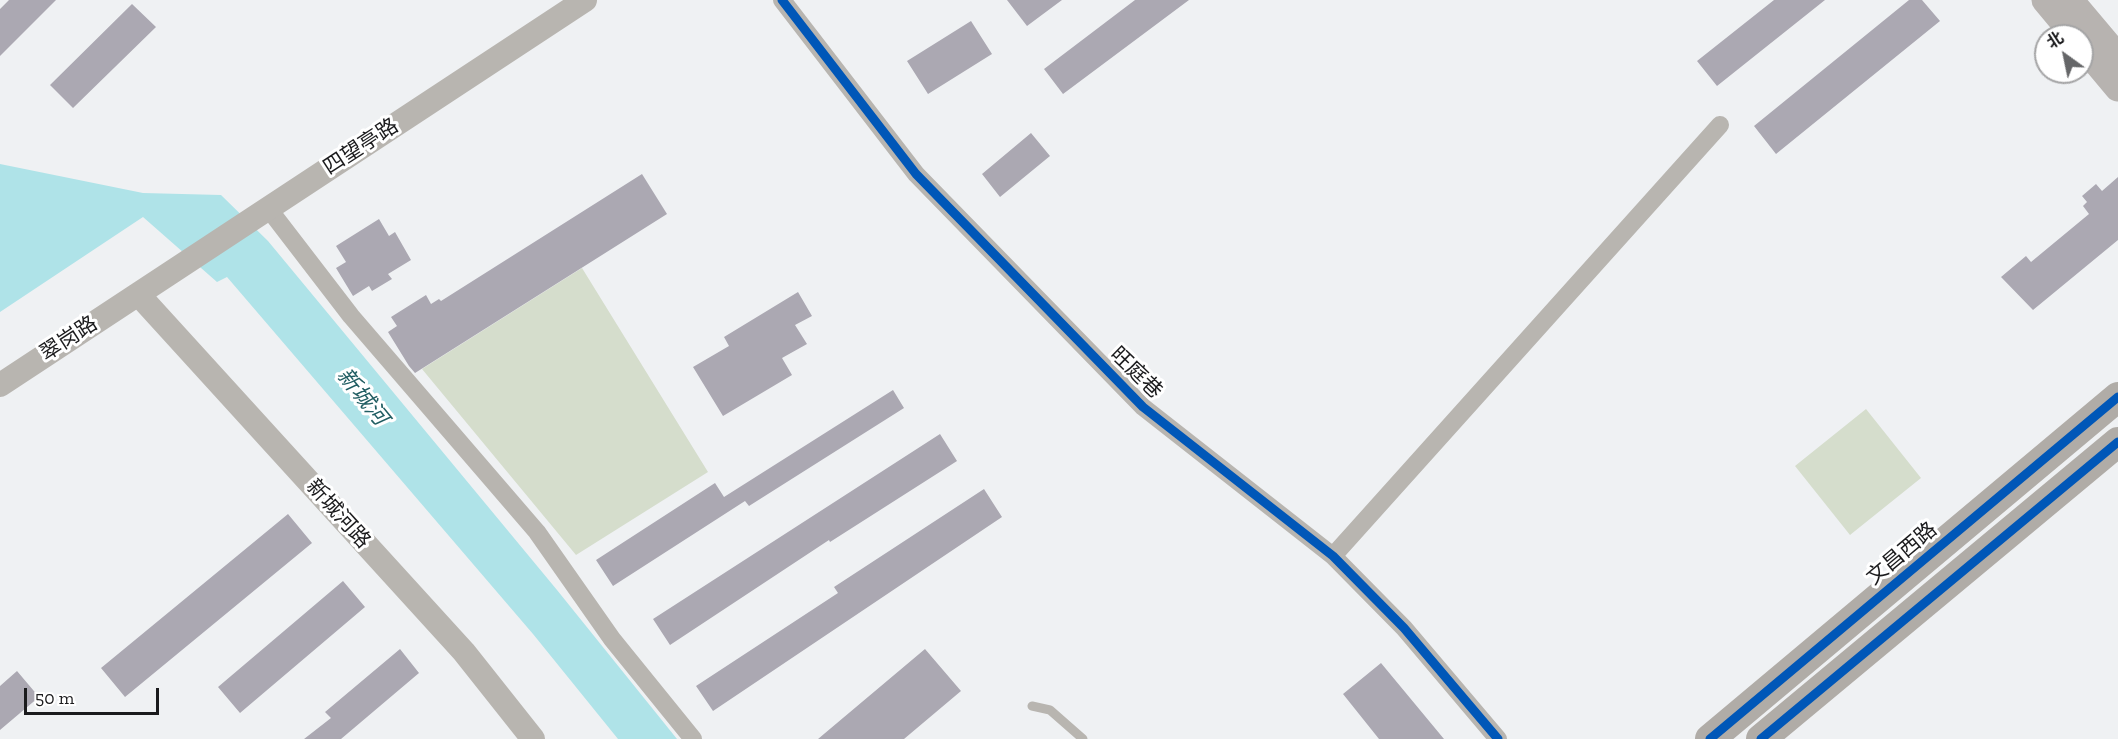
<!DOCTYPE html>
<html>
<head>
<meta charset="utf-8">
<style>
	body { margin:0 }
	#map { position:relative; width:2118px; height:739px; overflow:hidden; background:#eff1f3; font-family:"Zilla Slab","Noto Sans SC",serif }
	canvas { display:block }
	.north { position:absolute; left:2034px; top:24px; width:60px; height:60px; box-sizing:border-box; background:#fff; border:2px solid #a4a4a5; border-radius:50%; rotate:327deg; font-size:16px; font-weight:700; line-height:24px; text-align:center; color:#1b1b1d }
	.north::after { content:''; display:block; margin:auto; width:21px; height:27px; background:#656668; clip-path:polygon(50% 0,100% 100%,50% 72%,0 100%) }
	.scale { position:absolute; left:24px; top:688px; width:135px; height:27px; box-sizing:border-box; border:3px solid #1b1b1d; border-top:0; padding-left:8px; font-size:18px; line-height:21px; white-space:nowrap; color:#1b1b1d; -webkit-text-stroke:4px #fff; paint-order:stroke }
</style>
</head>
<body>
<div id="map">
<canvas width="2118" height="739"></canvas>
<div class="north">北</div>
<div class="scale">50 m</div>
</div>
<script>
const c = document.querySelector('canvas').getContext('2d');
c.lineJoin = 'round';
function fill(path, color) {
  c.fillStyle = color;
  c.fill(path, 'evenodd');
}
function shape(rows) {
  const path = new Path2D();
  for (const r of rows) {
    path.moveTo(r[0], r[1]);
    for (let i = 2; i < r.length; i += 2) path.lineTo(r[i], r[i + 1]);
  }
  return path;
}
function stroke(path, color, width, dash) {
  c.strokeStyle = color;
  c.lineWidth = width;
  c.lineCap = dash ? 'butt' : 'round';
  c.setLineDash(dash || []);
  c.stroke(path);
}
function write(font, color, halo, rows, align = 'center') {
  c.font = font + ' "Zilla Slab","Noto Sans SC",serif';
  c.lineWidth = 6;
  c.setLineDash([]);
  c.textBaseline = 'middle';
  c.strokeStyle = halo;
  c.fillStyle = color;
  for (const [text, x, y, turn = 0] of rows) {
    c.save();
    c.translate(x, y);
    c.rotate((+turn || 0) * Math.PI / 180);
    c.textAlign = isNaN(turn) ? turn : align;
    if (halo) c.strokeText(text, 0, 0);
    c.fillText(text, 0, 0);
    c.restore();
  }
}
const green = shape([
	[582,268,708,472,576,555,422,369],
	[1866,409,1921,478,1850,535,1795,466]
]);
const water = shape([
	[0,164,143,193,221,195,268,241,557,590,677,739,618,739,533,634,227,277,217,282,143,217,0,312]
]);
const building = shape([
	[9,0,56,0,0,56,0,9],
	[1007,0,1062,0,1027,26],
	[1135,0,1189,0,1063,94,1044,69],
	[1774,0,1825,0,1717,86,1697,61],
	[1909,0,1922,0,1940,21,1776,154,1754,126],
	[132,4,156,27,73,108,50,85],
	[971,21,992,54,928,94,907,61],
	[1031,133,1050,156,1000,197,982,174],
	[642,174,667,214,415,373,409,366,388,332,397,326,391,317,426,295,431,304,439,299,441,301],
	[2118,177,2118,240,2033,310,2001,277,2026,256,2031,262,2089,214,2083,206,2087,202,2082,196,2096,184,2102,191],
	[379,219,389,236,395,232,411,260,388,274,392,279,372,291,369,286,353,296,336,268,346,262,336,246],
	[798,292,812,316,795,325,807,344,782,358,792,375,723,416,693,367,729,346,724,337],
	[893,390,904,408,749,506,745,501,613,586,596,560,715,483,724,497],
	[940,434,957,461,830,542,829,540,670,645,653,619],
	[984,489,1002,517,713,711,696,686,838,593,834,587],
	[288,514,312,543,125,697,101,668],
	[343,581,365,607,240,713,218,687],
	[400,649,419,673,341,739,304,739,331,718,325,712],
	[925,649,961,691,904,739,818,739],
	[1381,663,1444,739,1379,739,1343,694],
	[17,671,39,697,0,730,0,686]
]);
const service = shape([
	[1032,706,1050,710,1083,739]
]);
const minor = shape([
	[782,0,916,174,1143,407,1333,556,1404,628,1498,739],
	[268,208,351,316,537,532,612,639,693,739],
	[1333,556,1720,125]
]);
const tertiary = shape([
	[138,294,464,652,533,739],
	[0,385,585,0]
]);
const secondary = shape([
	[2045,0,2075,36],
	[2070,0,2118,57],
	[2082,45,2118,88]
]);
const primary = shape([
	[1710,739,2118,397],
	[1761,739,2118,442]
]);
const cycleway = shape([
	[782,0,916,174,1143,407,1333,556,1404,628,1498,739],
	[1710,739,2118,397],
	[1761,739,2118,442]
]);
const streetNames = [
	["四望亭路",361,147,-33],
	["翠岗路",69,339,-33],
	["旺庭巷",1136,373,44],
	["新城河路",338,514,48],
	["文昌西路",1902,554,-40]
];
const waterNames = [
	["新城河",362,397,51]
];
fill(green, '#d5ddcc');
fill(water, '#afe3e8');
fill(building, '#aba8b2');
stroke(service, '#b8b5b0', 9);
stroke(minor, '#b8b5b0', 18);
stroke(tertiary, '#b8b5b0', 24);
stroke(secondary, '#b7b3b0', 27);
stroke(primary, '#b0aca7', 30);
stroke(cycleway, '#0057b8', 9);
write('21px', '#1b1b1d', '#fff', streetNames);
write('italic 22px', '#205d62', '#fff', waterNames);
</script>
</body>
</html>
